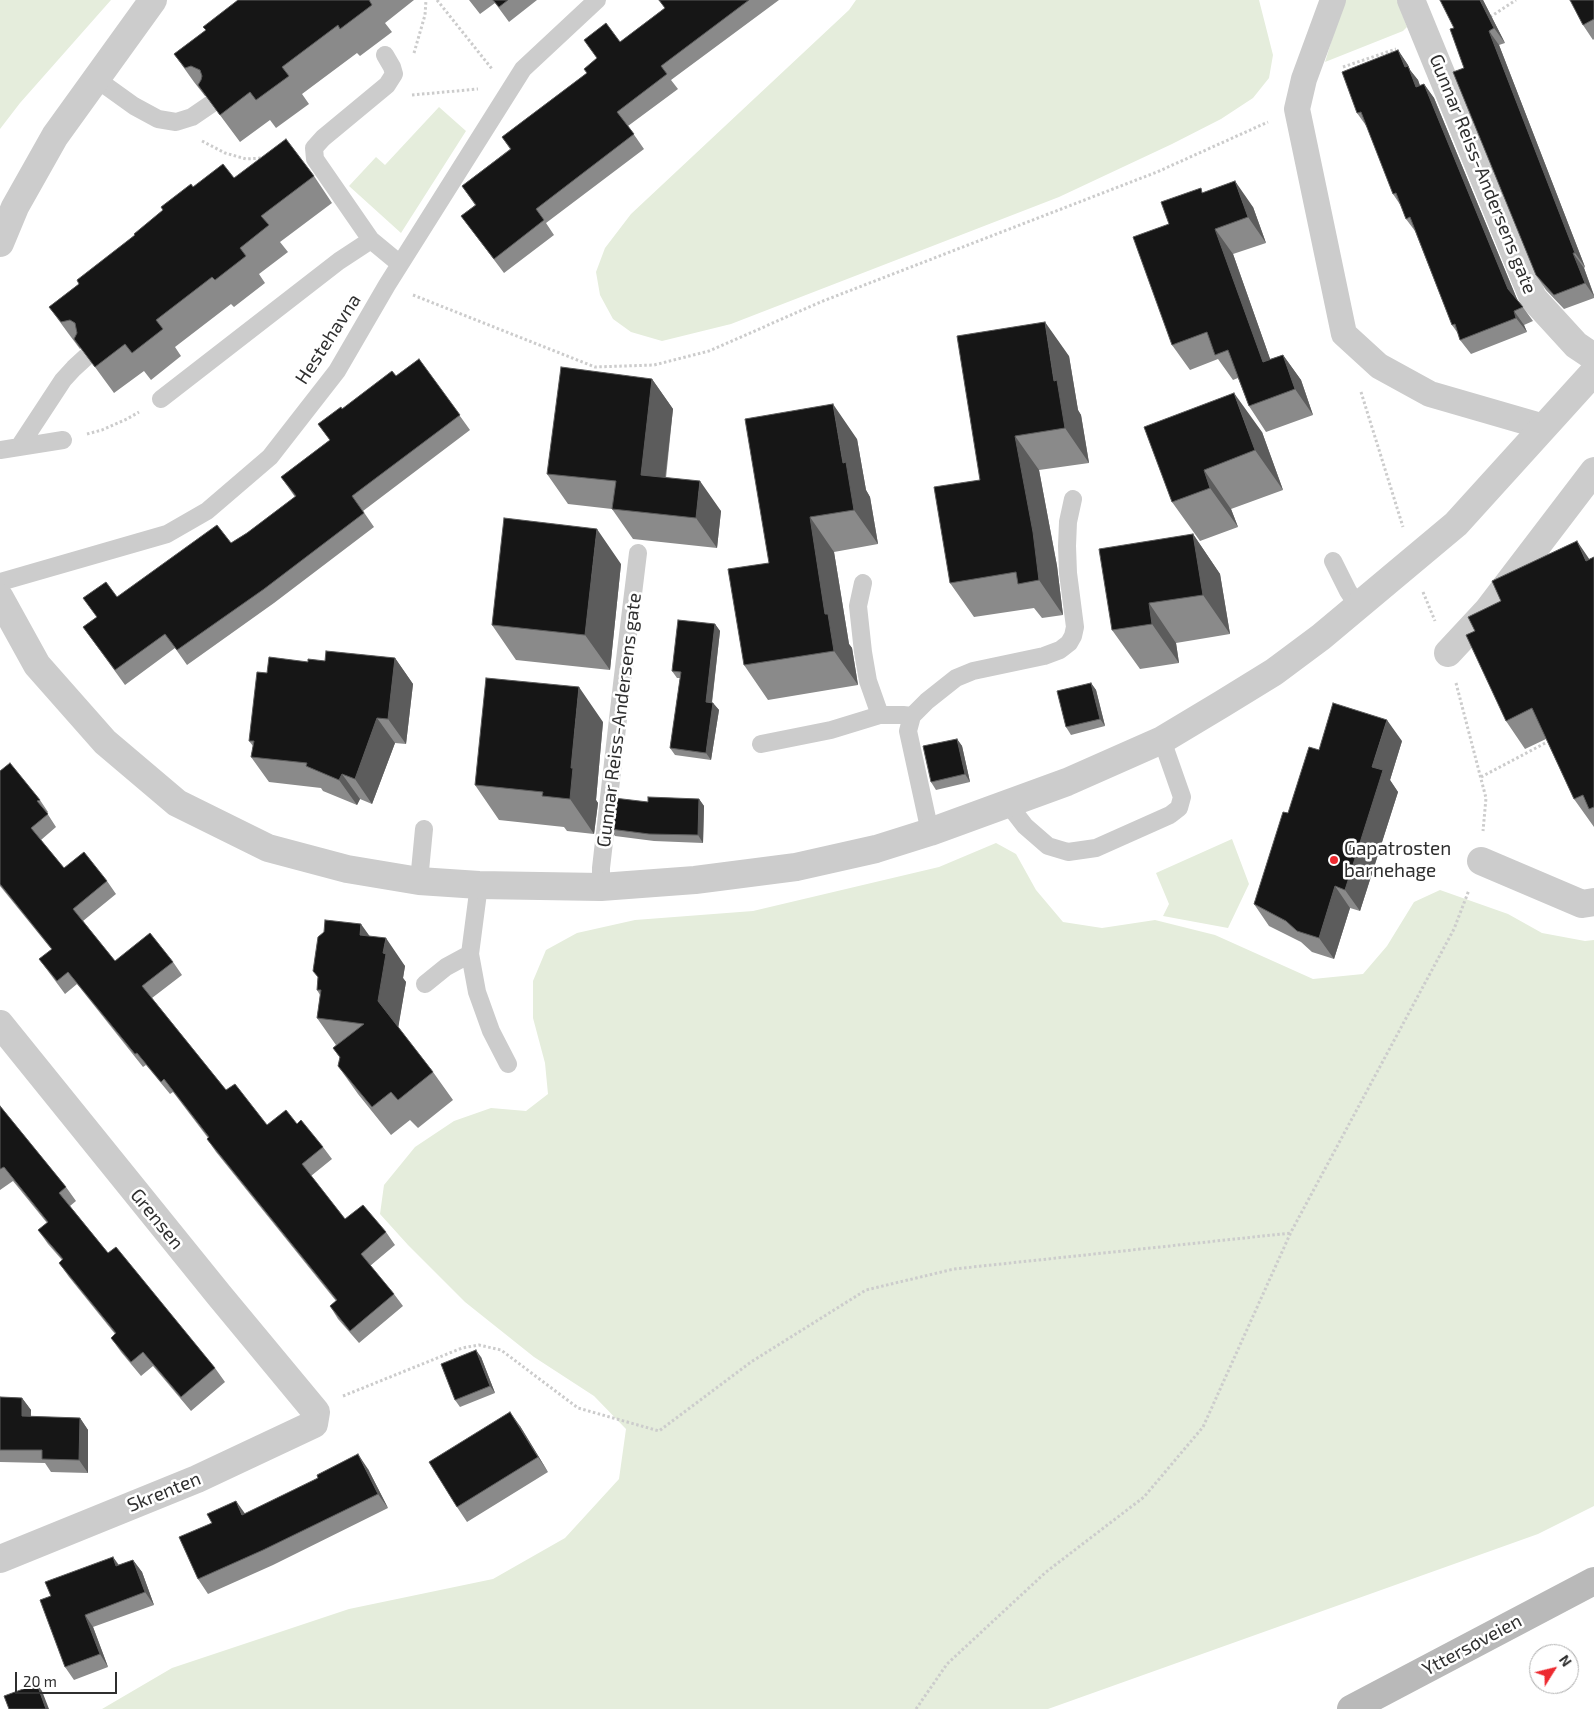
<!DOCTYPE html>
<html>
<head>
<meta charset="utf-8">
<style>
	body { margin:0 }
	#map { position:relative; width:1594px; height:1709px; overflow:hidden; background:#fff; font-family:"Exo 2",sans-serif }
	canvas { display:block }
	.north { position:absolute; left:1529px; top:1644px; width:50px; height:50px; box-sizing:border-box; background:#fff; border:1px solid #acacac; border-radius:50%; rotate:54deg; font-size:14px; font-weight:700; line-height:20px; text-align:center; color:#2f2f2f }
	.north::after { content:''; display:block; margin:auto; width:18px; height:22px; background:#ed2a30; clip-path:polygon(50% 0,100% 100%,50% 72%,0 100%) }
	.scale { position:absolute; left:15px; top:1672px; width:102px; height:22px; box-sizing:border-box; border:2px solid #2f2f2f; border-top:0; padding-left:6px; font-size:15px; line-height:18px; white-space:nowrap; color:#2f2f2f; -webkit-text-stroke:4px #fff; paint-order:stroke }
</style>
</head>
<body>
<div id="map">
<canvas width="1594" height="1709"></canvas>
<div class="north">N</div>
<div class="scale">20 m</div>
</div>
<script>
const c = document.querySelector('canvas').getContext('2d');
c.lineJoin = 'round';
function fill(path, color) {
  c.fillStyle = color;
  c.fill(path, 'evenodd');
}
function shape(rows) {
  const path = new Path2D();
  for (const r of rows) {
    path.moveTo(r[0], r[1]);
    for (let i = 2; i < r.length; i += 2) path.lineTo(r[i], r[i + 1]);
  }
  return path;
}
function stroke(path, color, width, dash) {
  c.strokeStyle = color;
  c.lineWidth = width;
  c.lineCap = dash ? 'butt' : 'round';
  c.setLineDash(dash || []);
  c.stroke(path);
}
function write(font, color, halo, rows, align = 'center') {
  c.font = font + ' "Exo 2",sans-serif';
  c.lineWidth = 5;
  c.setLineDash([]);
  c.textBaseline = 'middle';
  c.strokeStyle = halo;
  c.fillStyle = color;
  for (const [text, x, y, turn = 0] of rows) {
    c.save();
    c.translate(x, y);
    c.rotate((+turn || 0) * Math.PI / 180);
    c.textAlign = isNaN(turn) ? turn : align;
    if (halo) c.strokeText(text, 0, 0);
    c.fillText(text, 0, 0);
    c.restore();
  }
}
const green = shape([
	[0,0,111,0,20,103,0,129],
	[856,0,1259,0,1273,55,1269,78,1253,98,1221,119,1172,144,1059,197,731,324,662,341,631,332,613,319,600,295,596,272,605,248,631,214,849,10],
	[1344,0,1397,0,1407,27,1403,31,1325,62],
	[439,107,466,131,401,233,349,186,376,157,385,165],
	[1232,839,1249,884,1228,928,1163,916,1169,904,1156,873],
	[996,843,1016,854,1036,890,1063,922,1102,928,1155,920,1215,935,1313,979,1363,974,1387,946,1414,902,1440,890,1508,914,1542,933,1585,941,1594,940,1594,1506,1538,1534,1048,1709,102,1709,172,1668,349,1609,493,1579,565,1538,619,1479,626,1429,594,1396,534,1357,465,1302,408,1245,380,1214,384,1185,415,1147,454,1121,491,1108,526,1111,548,1094,545,1063,533,1018,533,981,546,950,577,933,635,920,753,911,939,867]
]);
const path = shape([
	[437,0,492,69],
	[1490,17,1516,0],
	[414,53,425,15,426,0],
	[1343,67,1396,49],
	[412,95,478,89],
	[202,141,225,153,246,159,262,158],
	[413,295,595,367,654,365,709,351,823,301,1157,172,1268,122],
	[1361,392,1403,527],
	[87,434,102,430,127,419,139,412],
	[1423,592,1435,621],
	[1456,683,1486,798,1483,831],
	[1481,777,1551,740],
	[343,1396,462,1348,479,1345,501,1350,578,1408,659,1431,751,1362,866,1290,954,1269,1291,1233],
	[916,1709,947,1664,1046,1572,1144,1497,1203,1427,1291,1232,1454,929,1469,890]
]);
const service = shape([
	[385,55,392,67,394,74,387,85,323,138,314,148,315,159,371,240,400,264],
	[95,78,134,106,158,119,176,122,192,117,211,104],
	[161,399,339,261,371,240],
	[19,447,63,380,74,368,86,357],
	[0,450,63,440],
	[1333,561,1348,591,1358,606],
	[0,582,167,534,207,511,270,457,337,371,387,285,523,69,597,0],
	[863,583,858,606,863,652,868,681,880,715],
	[761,744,831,730,880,715,903,715,912,716],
	[1008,804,1025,826,1048,846,1068,852,1096,848,1170,815,1179,808,1182,797,1162,740],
	[930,832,908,731,912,716,927,701,956,678,973,671,1044,656,1060,650,1069,643,1073,636,1075,627,1068,573,1067,546,1068,522,1073,499],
	[419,881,424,829],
	[479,885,470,954,477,992,491,1031,508,1064],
	[601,887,601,868,622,684,638,553],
	[425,984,446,967,470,954]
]);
const pedestrian = shape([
	[1333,0,1304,79,1297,109,1344,334,1379,366,1430,394,1544,427]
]);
const minor = shape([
	[1411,0,1533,298,1576,345,1594,357],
	[0,243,15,207,55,136,153,0],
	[0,598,37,665,105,742,177,803,268,848,347,869,419,881,479,885,601,887,695,880,796,867,876,849,930,832,1067,782,1162,740,1222,704,1274,672,1321,637,1456,524,1594,372],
	[1448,653,1488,610,1594,471],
	[1481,861,1582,904,1594,902],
	[0,1024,219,1295,316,1412,314,1424,197,1479,0,1559]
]);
const secondary = shape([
	[1351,1709,1594,1581]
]);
const wall = shape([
	[238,0,414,0,385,23,392,32,360,56,357,53,302,94,309,104,276,128,270,120,240,142,205,95,205,96,194,82,174,54,205,31],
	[469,0,537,0,509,22,495,3,480,14],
	[659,0,779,0,671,80,678,89,628,126,644,149,546,223,554,235,504,273,461,216,475,205,462,186,510,149,502,137,587,73,620,42,665,8],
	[1483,0,1505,43,1499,45,1585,267,1584,268,1594,295,1594,298,1564,309,1546,290,1536,275,1464,68],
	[1594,0,1594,39,1593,40,1583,25],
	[1398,50,1408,65,1410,70,1418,80,1420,86,1424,84,1434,98,1517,299,1533,321,1524,325,1527,332,1471,354,1460,340,1459,335,1452,325,1415,231,1406,219,1401,206,1393,194,1367,127,1357,113],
	[314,176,332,203,280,242,288,252,259,274,265,283,234,307,231,304,175,347,181,356,151,380,144,371,114,393,81,348,80,349,68,333,49,307,79,284,135,235,193,187,234,178],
	[1204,193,1253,207,1266,243,1233,254,1270,359,1283,355,1301,380,1313,415,1266,432,1249,406,1238,378,1233,380,1218,359,1190,370,1172,345,1169,224],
	[1069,356,1078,410,1081,415,1089,463,1039,470,1057,566,1063,615,1042,618,1034,608,974,617,950,583,980,480],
	[419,359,470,430,363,511,374,527,274,603,187,665,175,648,125,685,83,627,97,617,117,597,231,543,247,533,295,497,281,477,330,440,318,424,342,409,396,376],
	[652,379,673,409,666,478,721,511,717,548,633,539,612,509,568,504,547,474],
	[1144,427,1262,432,1283,490,1231,509,1238,527,1200,541,1172,502],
	[857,439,866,490,870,497,878,544,834,552,849,644,852,648,858,685,768,700,744,665,769,563],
	[1193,534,1220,574,1230,634,1176,643,1179,663,1140,669,1112,630],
	[1594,557,1594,827,1574,799,1546,739,1525,749,1506,721,1475,631,1589,559],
	[621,564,610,670,516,660,492,625],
	[715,624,720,631,712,703,713,703,719,710,711,760,675,755,670,748,680,678,677,678,672,671],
	[395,658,413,684,406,744,395,743,372,804,360,799,357,805,323,791,321,788,269,782,251,757,253,746,249,741,267,673,308,662],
	[1091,683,1096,690,1105,726,1071,735,1066,727],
	[603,722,596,800,598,803,594,834,567,831,564,827,499,820,475,785],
	[957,739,962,746,970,782,936,790,931,782],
	[1402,741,1390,780,1398,792,1360,911,1350,908,1334,959,1312,952,1301,942,1269,926,1254,904,1288,813],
	[0,771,40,800,48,812,47,813,56,827,41,840,64,868,107,881,116,894,83,921,115,961,173,962,182,975,152,998,226,1090,267,1125,297,1124,323,1147,332,1159,311,1176,345,1219,386,1232,395,1245,370,1266,394,1294,403,1306,359,1343,338,1319,330,1306,336,1301,216,1152,207,1139,208,1138,173,1092,170,1094,146,1065,143,1067,77,984,65,994,39,959,52,950,0,886],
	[699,799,704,806,703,843,654,841,615,836,610,829,648,802],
	[370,936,405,966,403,978,406,982,398,1027,433,1072,453,1100,418,1128,410,1120,391,1135,358,1094,338,1066,340,1058,333,1048,336,1045,317,1018,320,995,317,990,318,977],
	[0,1106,66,1187,76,1201,70,1206,108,1253,215,1368,225,1382,191,1411,153,1366,141,1376,121,1352,111,1338,115,1334,69,1277,59,1263,62,1260,48,1244,38,1230,47,1223,13,1181,0,1190],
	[481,1357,495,1393,460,1407,455,1400],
	[0,1397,22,1398,31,1410,31,1417,80,1418,88,1430,88,1473,51,1472,45,1463,0,1462],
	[520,1426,548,1472,467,1522,457,1507],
	[368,1469,388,1508,273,1565,208,1594,198,1579,245,1514],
	[113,1557,119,1565,133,1560,142,1572,154,1605,93,1627,108,1667,74,1680,65,1667,51,1596]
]);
const shadedWall = shape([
	[1480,0,1483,0,1505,43,1494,28],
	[1489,31,1499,45,1585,267,1575,253],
	[1398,50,1408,65,1410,70,1418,80,1426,102,1416,87,1405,67],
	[1424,84,1434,98,1519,304,1508,289],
	[1235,181,1253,207,1266,243,1248,217],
	[1215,229,1233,254,1280,387,1263,362],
	[1573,253,1584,268,1594,296,1585,283],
	[1514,311,1524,325,1527,332,1516,318],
	[1045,322,1069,356,1078,410,1081,415,1089,463,1065,428,1054,381],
	[1283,355,1301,380,1313,415,1295,389],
	[652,379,673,409,662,505,641,475],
	[1234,393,1262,432,1283,490,1255,450],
	[833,404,857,439,866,490,870,497,878,544,854,510,843,463],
	[1015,436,1039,470,1057,566,1063,615,1039,580],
	[1204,470,1231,509,1238,527,1210,488],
	[700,481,721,511,717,548,696,518],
	[810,517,834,552,849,644,852,648,858,685,834,651,825,614],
	[597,529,621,564,610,670,585,635],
	[1193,534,1220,574,1230,634,1203,595],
	[1577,541,1594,566,1586,561],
	[1149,603,1176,643,1179,663,1152,624],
	[715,624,720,631,711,709,706,702],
	[395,658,413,684,406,744,388,719],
	[1091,683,1096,690,1105,726,1100,719],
	[579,687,603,722,596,800,598,803,594,834,570,799,571,768],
	[713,703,719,710,711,760,706,753],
	[377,718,395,743,372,804,355,779],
	[1387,720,1402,741,1390,780,1398,792,1360,911,1345,890,1372,767],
	[957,739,962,746,970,782,965,774],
	[342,774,360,799,357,805,339,780],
	[699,799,704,806,703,843,698,835],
	[1335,886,1350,908,1334,959,1319,938],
	[361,924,381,952,360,935],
	[386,938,405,966,403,978,406,982,398,1029,378,1001,383,953],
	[476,1350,481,1357,495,1393,490,1386],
	[22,1398,31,1410,30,1429,22,1416],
	[510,1412,520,1426,548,1472,538,1457],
	[80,1418,88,1430,88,1473,79,1460],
	[358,1454,368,1469,388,1508,378,1494],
	[236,1501,246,1515,242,1515],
	[113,1557,121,1569,116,1566],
	[133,1560,142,1572,154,1605,145,1592],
	[85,1615,93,1627,108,1667,100,1654],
	[37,1684,42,1691,49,1709,46,1709]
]);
const building = shape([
	[238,0,369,0,372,5,340,29,338,25,282,67,289,76,256,100,250,92,220,115,198,85,201,80,202,76,200,70,191,66,185,68,174,54,206,30,203,27,238,0],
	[493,0,508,0,499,7,493,0],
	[659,0,749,0,661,66,667,74,617,112,634,134,536,209,544,220,494,259,461,216,476,205,462,186,511,149,502,137,587,73,584,69,597,58,584,40,606,23,620,42,665,8,659,0],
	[1440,0,1480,0,1494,28,1489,31,1575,253,1573,253,1585,283,1554,295,1536,275,1453,72,1464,68,1450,29,1454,28,1440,0],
	[1570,0,1594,0,1594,19,1583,25,1570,0],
	[1398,50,1405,67,1408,66,1416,87,1424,84,1508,289,1523,307,1514,311,1516,318,1460,340,1455,324,1452,325,1410,217,1406,219,1396,193,1393,194,1361,112,1357,113,1342,72,1398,50],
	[286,139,314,176,261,216,269,225,240,248,246,256,215,280,212,277,156,320,163,329,132,353,125,344,95,367,74,339,77,333,75,323,70,320,61,322,49,307,79,284,77,280,135,235,134,234,163,210,161,207,191,184,193,187,223,164,234,178,286,139],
	[1235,181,1248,217,1215,229,1263,362,1283,355,1295,389,1249,406,1228,350,1215,355,1207,332,1172,345,1133,237,1169,224,1161,202,1201,188,1202,193,1235,181],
	[1045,322,1054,381,1057,380,1065,428,1015,436,1033,532,1039,580,1018,584,1016,572,950,583,934,487,980,480,957,336,1045,322],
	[419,359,460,415,352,496,364,513,264,589,177,650,165,634,115,670,83,627,97,617,83,598,106,582,117,597,217,525,231,543,247,533,296,496,281,477,330,440,318,424,341,407,342,409,392,371,396,376,419,359],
	[561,367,652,379,641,475,700,481,696,518,612,509,616,481,547,474,561,367],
	[1234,393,1255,450,1204,470,1210,488,1172,502,1144,427,1234,393],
	[833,404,843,463,846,462,854,510,810,517,825,614,828,614,834,651,744,665,728,569,769,563,745,419,833,404],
	[504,518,597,529,585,635,492,625,504,518],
	[1193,534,1203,595,1149,603,1152,624,1112,630,1099,549,1193,534],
	[1577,541,1586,561,1594,557,1594,807,1589,809,1583,795,1574,799,1532,708,1506,721,1466,635,1475,631,1468,617,1501,601,1492,581,1577,541],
	[678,620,715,624,706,702,713,703,706,753,670,748,681,672,672,671,678,620],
	[326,651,395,658,388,719,377,718,355,779,342,774,339,780,306,766,307,763,251,757,254,741,249,741,257,672,267,673,269,657,308,662,308,659,325,661,326,651],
	[486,678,579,687,571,768,573,768,570,799,542,796,543,792,475,785,486,678],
	[1091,683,1100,719,1066,727,1057,691,1091,683],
	[1333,703,1387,720,1372,767,1383,770,1345,890,1335,886,1319,938,1297,931,1286,921,1254,904,1283,812,1288,813,1309,747,1319,750,1333,703],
	[957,739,965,774,931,782,923,746,957,739],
	[10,763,40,800,37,801,48,814,31,828,64,868,84,852,107,881,73,909,115,961,150,933,173,962,142,986,226,1090,235,1084,267,1125,286,1110,297,1124,301,1120,323,1147,302,1164,345,1219,363,1205,386,1232,361,1254,394,1294,350,1331,330,1306,337,1300,207,1139,209,1137,164,1079,161,1082,137,1053,135,1054,68,972,57,981,39,959,52,949,0,884,0,771,10,763],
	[648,797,699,799,698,835,649,834,610,829,614,798,648,802,648,797],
	[325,920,361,924,360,935,386,938,383,953,386,954,378,1001,433,1072,398,1100,391,1092,372,1107,338,1066,340,1057,333,1048,364,1024,317,1018,321,990,317,990,318,977,313,971,318,937,324,932,325,920],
	[0,1106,66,1187,59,1193,108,1253,116,1247,215,1368,181,1397,143,1352,131,1362,111,1338,116,1333,59,1263,63,1259,38,1230,48,1222,4,1167,0,1169,0,1106],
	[476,1350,490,1386,455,1400,441,1364,476,1350],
	[0,1397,22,1398,22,1416,80,1418,79,1460,42,1459,42,1450,0,1450,0,1397],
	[510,1412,538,1457,457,1507,429,1462,510,1412],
	[358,1454,378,1494,263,1550,198,1579,179,1537,212,1523,207,1514,236,1501,242,1515,318,1478,317,1475,358,1454],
	[113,1557,116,1566,133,1560,145,1592,85,1615,100,1654,65,1667,40,1600,51,1596,45,1582,113,1557],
	[37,1684,46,1709,9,1709,4,1696,37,1684]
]);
const markers = [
	[1334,860,5,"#ed2a30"]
];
const streetNames = [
	["Gunnar Reiss-Andersens gate",1483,174,68],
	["Hestehavna",328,339,-57],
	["Gunnar Reiss-Andersens gate",619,720,-83],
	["Grensen",157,1219,51],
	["Skrenten",164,1492,-22],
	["Yttersøveien",1472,1645,-28]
];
const poiNames = [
	["Gapatrosten",1344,849],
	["barnehage",1344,871]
];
fill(green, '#e5eddc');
stroke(path, '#ccc', 3, [2.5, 2.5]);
stroke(service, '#ccc', 18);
stroke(pedestrian, '#ccc', 26);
stroke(minor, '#ccc', 28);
stroke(secondary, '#b9b9b9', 28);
fill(wall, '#8a8a8a');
fill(shadedWall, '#5c5c5c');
fill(building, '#161616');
stroke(building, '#5c5c5c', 1);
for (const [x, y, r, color] of markers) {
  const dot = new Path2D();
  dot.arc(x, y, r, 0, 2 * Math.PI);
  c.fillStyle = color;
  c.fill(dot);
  stroke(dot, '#fff', 2);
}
write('19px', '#2f2f2f', '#fff', streetNames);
write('19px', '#2f2f2f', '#fff', poiNames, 'left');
</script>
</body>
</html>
